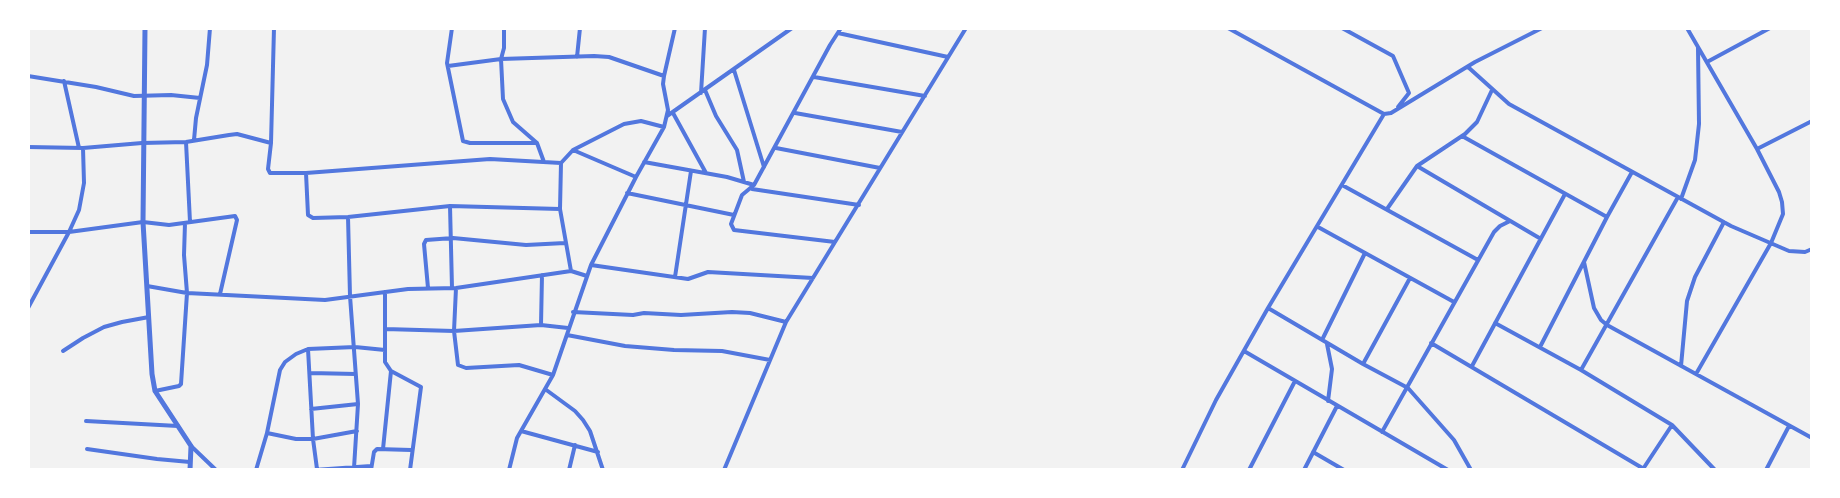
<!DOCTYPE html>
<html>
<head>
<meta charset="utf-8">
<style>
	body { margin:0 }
	#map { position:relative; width:1840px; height:498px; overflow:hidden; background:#f2f2f2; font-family:"Alegreya Sans",sans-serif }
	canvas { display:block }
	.frame { position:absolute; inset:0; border:30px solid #fff; pointer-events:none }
</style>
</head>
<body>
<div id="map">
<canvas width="1840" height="498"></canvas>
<div class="frame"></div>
</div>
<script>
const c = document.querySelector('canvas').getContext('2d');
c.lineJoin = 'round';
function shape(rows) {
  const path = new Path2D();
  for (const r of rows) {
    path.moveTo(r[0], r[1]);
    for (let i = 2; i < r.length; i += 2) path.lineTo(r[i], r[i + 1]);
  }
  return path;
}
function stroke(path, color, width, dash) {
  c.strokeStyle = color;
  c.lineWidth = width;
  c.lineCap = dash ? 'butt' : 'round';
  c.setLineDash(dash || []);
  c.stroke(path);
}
const minor = shape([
	[274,28,271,143,268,169,270,173,306,173,490,159,561,163],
	[452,28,447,63,463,141,470,143,537,143],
	[504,28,504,48,501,59,503,99,513,122,537,143,544,162],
	[1228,28,1384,114,1391,113,1475,62,1542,28],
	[1342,28,1393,56,1409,93,1398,107],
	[1687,28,1757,149,1779,192,1782,202,1783,214,1771,243,1696,374],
	[838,33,948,57],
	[577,57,580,28],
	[1707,62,1770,28],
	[448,66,501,59,594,56,609,57,664,76],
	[1468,67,1509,104,1731,226,1789,251,1805,252,1812,249],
	[734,70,764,167],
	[28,76,96,87,134,96,171,95,200,98],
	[814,77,925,96],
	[64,81,79,148],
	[705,90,716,116,737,150,744,182],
	[701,93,705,28],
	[673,113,706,173],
	[795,113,902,132],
	[667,116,792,28],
	[1462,136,1607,217],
	[194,140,196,118,207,65,210,28],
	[186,142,190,222],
	[28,147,83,148,142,143,186,142,229,135,237,134,271,143],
	[776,148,880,168],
	[1757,149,1812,121],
	[573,150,636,177],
	[644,162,727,177,754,185],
	[1417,166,1541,239],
	[306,173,308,215,313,218,348,217,450,206,560,209],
	[1342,185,1478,260],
	[752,189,859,205],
	[627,193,734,215],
	[1681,199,1695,160,1699,124,1698,48],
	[450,206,452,288],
	[1387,209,1417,166,1465,134,1477,122,1492,90],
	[348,217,350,296,358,404,354,468],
	[1318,227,1454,302],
	[28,232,69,232,143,222,169,225,235,216,237,220,220,294],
	[835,242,734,230,731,224,742,195,754,185,830,45,841,28],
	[1584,262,1594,308,1601,320,1607,325,1812,438],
	[591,265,688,279,708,272,813,278],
	[571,271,560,209,561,163,573,150,624,124,641,121,664,127],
	[675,277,691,171],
	[147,286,187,293,325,300,408,289,456,288,571,271,587,276],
	[428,288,424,244,426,240,453,238,526,245,565,243],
	[456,288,454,331,458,365,466,368,519,365,553,375],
	[28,308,69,232,79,210,84,183,83,148],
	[1268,308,1363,364,1408,388,1454,440,1471,470],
	[573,312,633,315,644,313,681,315,732,312,750,313,786,322],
	[1495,323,1581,370,1672,425,1715,470],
	[541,325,542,275],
	[385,329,454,331,541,325,568,328],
	[567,335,625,346,674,350,722,351,770,360],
	[1322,340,1365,253],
	[1431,343,1644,469],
	[1327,344,1332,369,1328,401],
	[1540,347,1607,217,1632,172],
	[308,349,313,439,317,469],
	[63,351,83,338,104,327,122,322,149,317],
	[1244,351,1448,470],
	[1363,364,1410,278],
	[1472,366,1565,194],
	[1681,366,1687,301,1695,277,1724,222],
	[1581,370,1678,197],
	[391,371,421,387,410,470],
	[310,373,356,374],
	[545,389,575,411,583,420,590,431,603,470],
	[155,391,179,386,181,384,187,293,184,255,185,223],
	[311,409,358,404],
	[86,421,178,426],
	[521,431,598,452],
	[1382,432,1494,232,1500,226,1510,221],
	[267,433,296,439,313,439,357,431],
	[191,446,216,470],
	[87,449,157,459,190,462],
	[383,449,391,371,385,362,385,292],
	[1313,452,1344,470],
	[1643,469,1672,425],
	[256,470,267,433,280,370,285,362,296,354,308,349,355,347,385,350],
	[314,470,371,466],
	[371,470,374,452,377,449,411,450],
	[509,470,517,438,553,375,591,265,636,177,664,127,668,110,663,84,664,76,675,28],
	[569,470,575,445],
	[724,470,786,322,966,28],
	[1182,470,1216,400,1268,308,1384,114],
	[1249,470,1295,381],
	[1304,470,1337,406],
	[1766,470,1789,426]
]);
const tertiary = shape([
	[145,28,143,222,152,374,155,391,191,446,190,470]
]);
stroke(minor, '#5277de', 4);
stroke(tertiary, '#5277de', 5);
</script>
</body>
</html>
